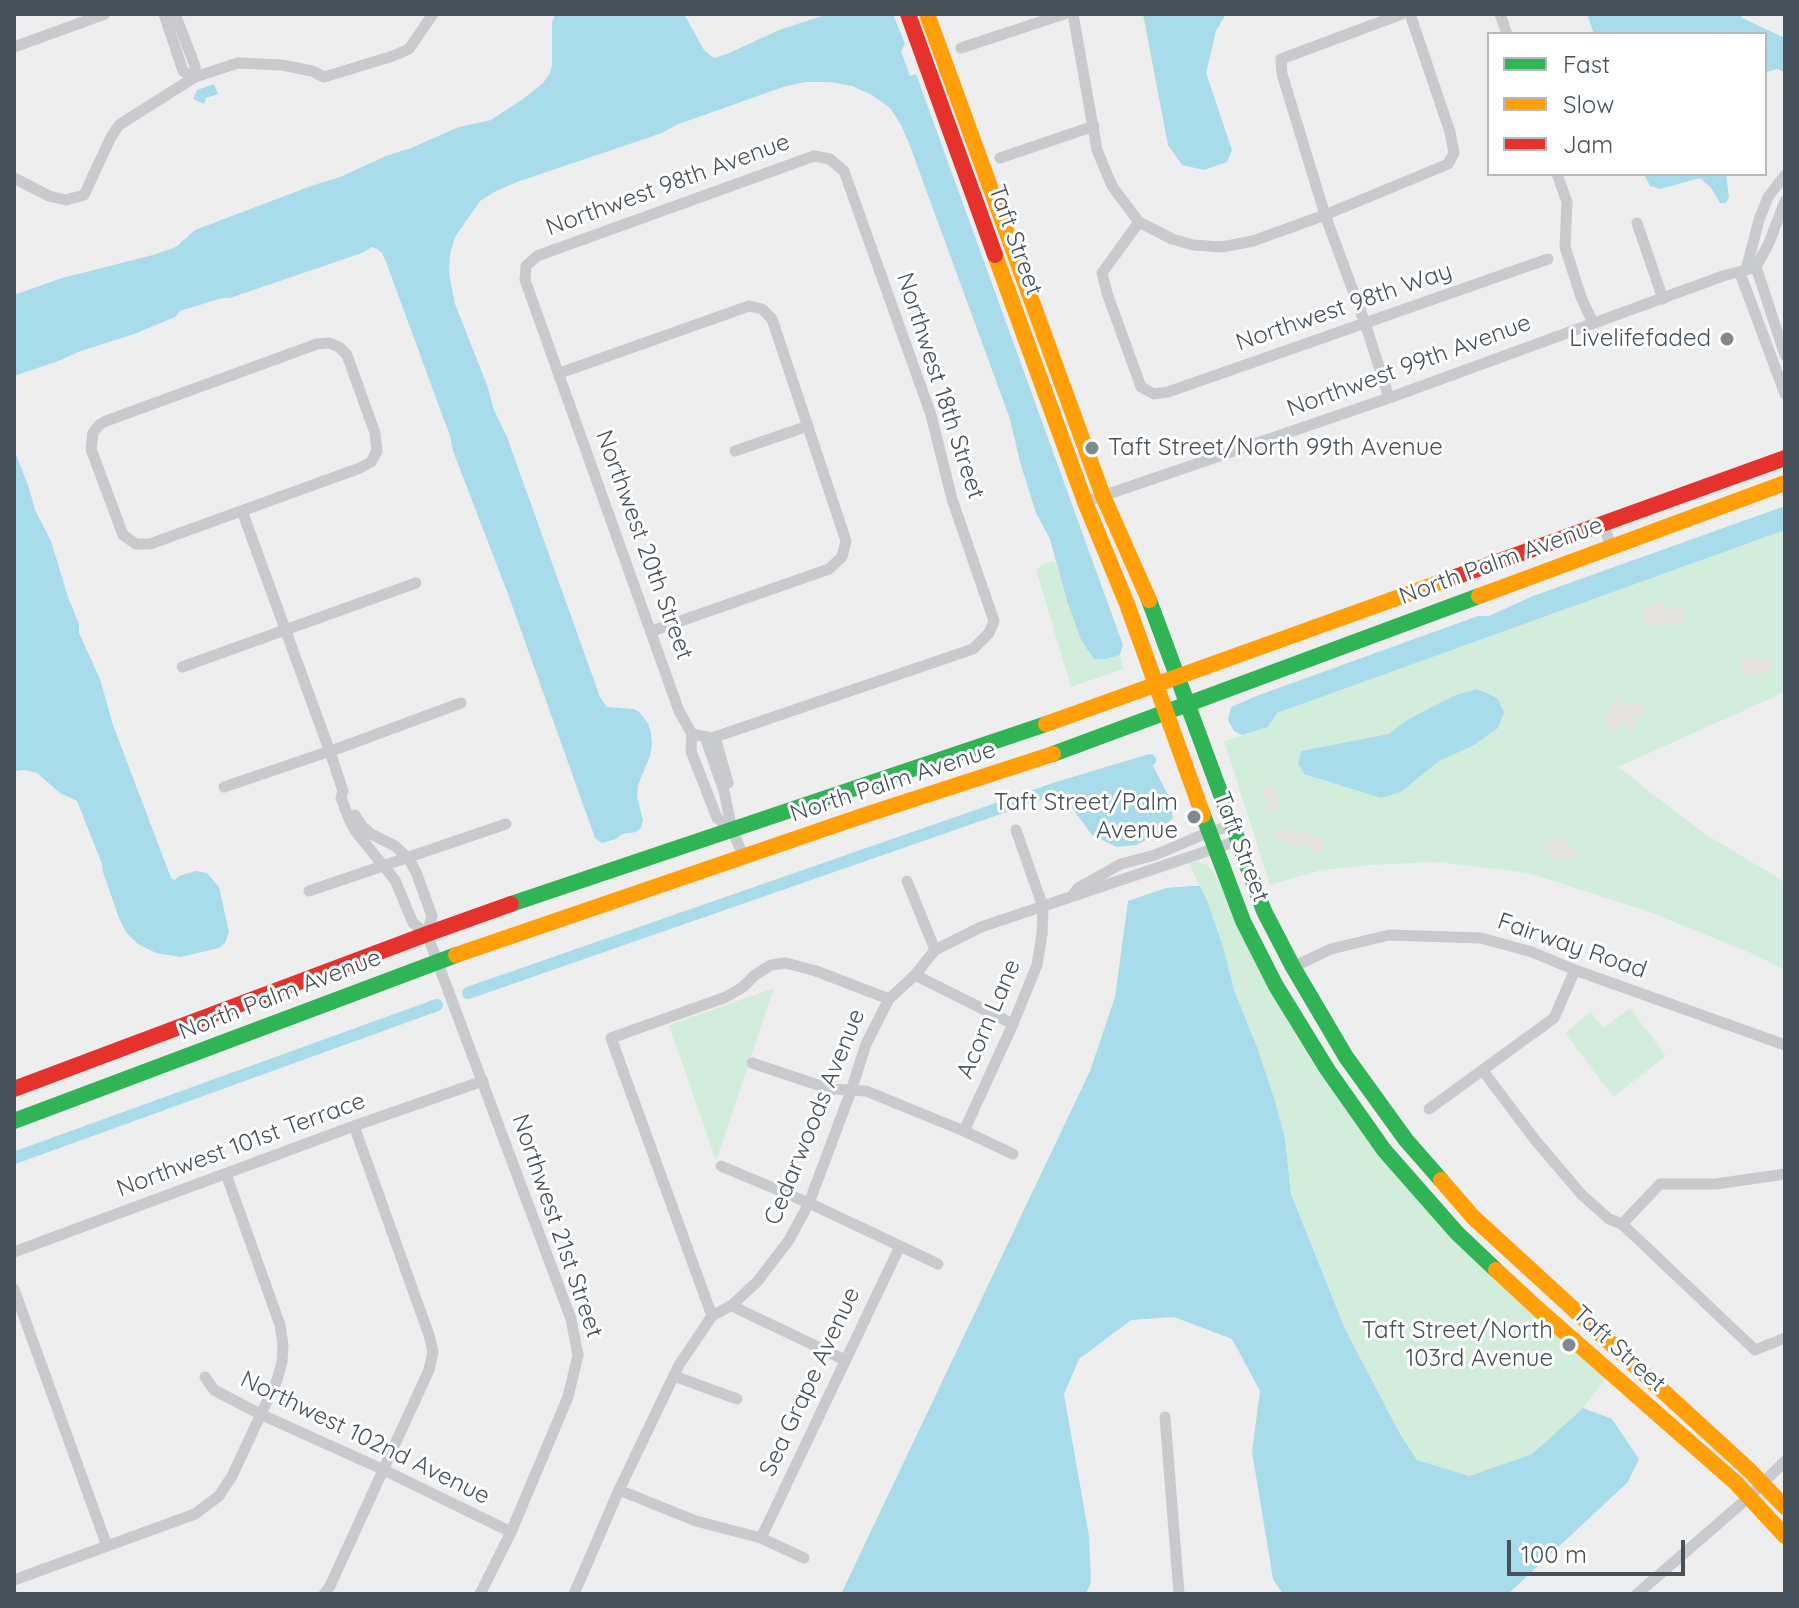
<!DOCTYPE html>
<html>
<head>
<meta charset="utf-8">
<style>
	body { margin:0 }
	#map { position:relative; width:1799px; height:1608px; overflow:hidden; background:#efeeee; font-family:Quicksand,sans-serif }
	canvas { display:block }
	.frame { position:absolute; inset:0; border:16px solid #46515a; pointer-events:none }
	.legend { position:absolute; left:1487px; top:32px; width:280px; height:144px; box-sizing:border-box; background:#fff; border:2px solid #b5b9bd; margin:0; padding:10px 14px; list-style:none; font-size:24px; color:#46515a }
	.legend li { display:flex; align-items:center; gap:16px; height:40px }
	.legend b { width:40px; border:2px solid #b5b9bd }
	.scale { position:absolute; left:1507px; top:1540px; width:178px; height:36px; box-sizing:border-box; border:4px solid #46515a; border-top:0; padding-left:10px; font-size:24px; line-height:28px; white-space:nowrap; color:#46515a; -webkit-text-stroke:6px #fff; paint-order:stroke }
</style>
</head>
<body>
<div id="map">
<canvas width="1799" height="1608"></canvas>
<div class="frame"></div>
<ul class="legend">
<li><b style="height:10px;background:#30b455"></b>Fast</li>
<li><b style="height:10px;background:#ff9f0a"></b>Slow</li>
<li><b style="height:10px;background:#e5322d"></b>Jam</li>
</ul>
<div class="scale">100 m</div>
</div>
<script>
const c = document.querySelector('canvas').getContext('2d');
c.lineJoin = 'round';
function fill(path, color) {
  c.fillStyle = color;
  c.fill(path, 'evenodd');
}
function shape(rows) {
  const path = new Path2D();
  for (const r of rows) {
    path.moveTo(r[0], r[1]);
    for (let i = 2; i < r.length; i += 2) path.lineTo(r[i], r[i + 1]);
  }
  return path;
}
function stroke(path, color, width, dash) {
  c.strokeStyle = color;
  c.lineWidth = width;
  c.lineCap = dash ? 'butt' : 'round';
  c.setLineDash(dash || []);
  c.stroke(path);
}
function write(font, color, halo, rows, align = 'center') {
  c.font = font + ' Quicksand,sans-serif';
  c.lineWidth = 6;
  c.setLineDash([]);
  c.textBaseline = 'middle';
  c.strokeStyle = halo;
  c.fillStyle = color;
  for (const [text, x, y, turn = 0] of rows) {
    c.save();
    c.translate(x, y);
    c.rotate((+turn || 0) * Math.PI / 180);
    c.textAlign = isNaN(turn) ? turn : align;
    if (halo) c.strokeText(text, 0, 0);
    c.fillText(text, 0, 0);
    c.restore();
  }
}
const green = shape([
	[1785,530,1785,692,1618,767,1705,834,1785,882,1785,970,1753,954,1647,911,1528,873,1438,862,1369,865,1322,870,1270,885,1224,741,1268,727,1277,713],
	[1053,561,1056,563,1067,601,1081,640,1106,659,1120,655,1123,669,1071,687,1036,570,1042,565],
	[1189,862,1199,862,1207,865,1215,874,1269,989,1312,1062,1372,1144,1457,1233,1606,1379,1583,1408,1532,1454,1468,1476,1417,1460,1400,1434,1345,1329,1291,1194,1285,1139,1276,1104,1257,1047,1234,990,1217,928],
	[774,988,716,1161,669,1025],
	[1630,1008,1666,1056,1613,1097,1565,1033,1591,1012,1603,1028]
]);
const sand = shape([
	[1658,602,1664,605,1667,610,1678,606,1684,607,1686,623,1672,625,1665,621,1657,628,1644,623,1641,618,1642,611,1650,609,1653,603],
	[1753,656,1759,662,1769,658,1772,662,1771,668,1764,674,1755,673,1752,677,1745,676,1742,670,1742,658],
	[1618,699,1622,701,1625,707,1633,703,1639,703,1644,707,1644,713,1643,716,1635,717,1637,723,1635,727,1630,727,1622,722,1617,730,1612,731,1608,728,1605,721,1610,704],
	[1272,786,1277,792,1279,803,1276,812,1271,814,1267,809,1270,801,1263,795,1265,789],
	[1282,829,1320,837,1324,842,1324,847,1321,852,1315,855,1304,843,1295,850,1288,842,1277,842,1276,834,1277,831],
	[1556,837,1563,838,1568,845,1574,847,1576,853,1573,859,1559,860,1544,851,1543,844,1547,841,1551,841]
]);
const water = shape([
	[555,14,684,14,704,50,714,58,727,54,779,30,828,14,893,14,905,44,901,51,910,76,916,74,1123,645,1120,655,1106,659,1094,659,1081,640,1067,601,1050,539,1036,513,1020,462,1010,419,910,146,901,125,890,108,872,95,852,86,830,82,805,82,783,87,676,125,662,133,517,182,496,191,480,201,455,237,450,254,449,273,455,304,487,385,494,410,507,437,600,697,607,707,634,709,639,712,648,723,651,733,652,744,650,756,638,785,637,797,643,820,641,828,636,832,622,834,616,839,602,843,595,838,508,594,453,451,450,436,386,262,382,253,377,249,372,247,362,253,230,298,222,298,180,311,175,317,134,334,78,352,61,360,14,376,14,295,62,278,153,255,176,247,195,230,311,186,340,177,386,156,411,148,459,127,491,120,523,99,543,83,550,73,552,65,552,23],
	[1143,14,1226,14,1216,31,1206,73,1232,150,1227,162,1204,170,1182,165,1168,145],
	[1587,14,1740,14,1742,18,1785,38,1785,72,1777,69,1767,72,1765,76,1765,34,1594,34],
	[214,84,218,94,206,98,204,104,193,99,197,90],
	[1644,174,1726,174,1729,197,1726,203,1720,203,1711,188,1700,178,1660,189,1650,186],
	[14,449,29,488,35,510,51,541,68,597,79,624,79,633,100,679,113,725,171,878,175,880,179,876,196,871,207,873,219,887,229,932,225,943,219,948,181,957,156,953,138,944,126,932,119,918,103,872,102,864,77,801,60,793,37,773,25,770,14,771],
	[1785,506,1785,530,1277,713,1268,727,1242,735,1234,731,1228,720,1231,707,1259,695,1478,616,1489,616,1533,596],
	[1477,689,1497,698,1504,712,1498,728,1474,745,1439,761,1401,792,1381,798,1304,774,1298,764,1301,751,1389,734,1407,720,1453,696],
	[1150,760,1168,795,1173,818,1156,835,1136,845,1117,847,1092,835,1072,808,1062,799,1057,788],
	[1191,886,1200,886,1208,903,1224,950,1234,990,1257,1047,1276,1104,1285,1139,1291,1194,1345,1329,1400,1434,1417,1460,1469,1476,1532,1454,1583,1408,1612,1419,1639,1459,1628,1482,1508,1594,1283,1594,1273,1579,1252,1452,1260,1391,1232,1339,1174,1317,1131,1320,1079,1359,1064,1394,1089,1536,1091,1582,1086,1594,841,1594,1090,1071,1115,997,1128,901,1166,888]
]);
const canal = shape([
	[468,993,1057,788,1150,760],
	[14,1158,437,1005]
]);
const street = shape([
	[164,14,183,71,195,77,195,66,175,14],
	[1073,14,1097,150,1112,186,1139,222,1102,273,1107,293,1141,387,1154,394,1168,392,1548,259],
	[1500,14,1507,34],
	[14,47,105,14],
	[961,48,1064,14],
	[1000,158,1094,126],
	[1557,174,1567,202,1565,247,1581,297,1593,323],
	[14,178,49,196,66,200,84,195,111,137,119,125,195,77,238,63,282,65,312,71,324,77,344,71,393,56,409,49,433,14],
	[1139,222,1172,239,1193,245,1222,247,1253,241,1325,215,1448,164,1454,153,1450,132,1410,14],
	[1637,223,1663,299],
	[1756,267,1785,355],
	[1746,270,1759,220,1768,197,1785,175],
	[1740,273,1785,394],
	[329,343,339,347,347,355,375,433,377,451,371,462,360,468,150,544,136,544,123,535,91,449,93,433,99,425,106,421,317,344,329,343],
	[560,373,749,306,762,309,772,319,846,541,842,557,829,569,652,631],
	[1389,398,1365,323,1325,215,1282,74,1281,59,1402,14],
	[735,451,808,426],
	[1085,502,1389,398,1723,276,1756,267,1769,243,1785,201],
	[242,511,330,752,343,791,341,798,350,821,356,832,395,880,413,923,427,934,571,1319,578,1355,568,1397,511,1532,480,1594],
	[1603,524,1611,546],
	[182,667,416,583],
	[692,734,712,738,973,649,989,633,994,621,952,499,931,415,844,171,830,159,814,156,537,256,526,266,525,280,679,711,692,734,691,751,717,818,732,830],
	[705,737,724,791,732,830,744,857],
	[715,737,728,783],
	[224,787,342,747,461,703],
	[355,815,363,827,371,834,395,846,408,858,416,872,432,916,427,934],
	[907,881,935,950],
	[309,891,506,824],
	[1072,896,1078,888,1121,864,1155,855,1209,832,1231,826],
	[1293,967,1331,949,1389,935,1481,938,1532,952,1575,970,1785,1045],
	[915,975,1013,1024],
	[752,1063,830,1089,866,1091,964,1131,1013,1154],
	[1483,1071,1536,1141,1582,1195,1609,1219,1622,1224,1755,1350,1785,1338],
	[1429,1109,1554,1018,1575,970],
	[964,1131,1013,1024,1037,965,1042,934,1043,907,1016,830],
	[721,1166,809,1203,938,1264],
	[1622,1224,1660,1184,1716,1184,1785,1174],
	[14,1252,354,1126,483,1081],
	[14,1289,107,1546],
	[732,1306,845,1360],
	[712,1316,611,1038,726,997,743,987,755,975,771,965,786,963,816,971,889,999],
	[674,1376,737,1399],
	[205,1377,214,1390,260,1414,384,1470,511,1532],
	[1165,1417,1179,1594],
	[619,1490,696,1521,761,1538,804,1558],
	[761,1538,900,1246],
	[14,1580,195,1514,219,1496,232,1476,277,1380,282,1362,283,1345,280,1325,226,1174],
	[324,1594,330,1586,429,1370,433,1352,429,1335,354,1126],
	[574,1594,619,1490,679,1365,712,1316,732,1305,757,1282,789,1240,809,1203,851,1091,866,1044,889,999,915,975,935,950,981,927,1237,841],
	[1637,1594,1749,1497,1785,1461]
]);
const fast = shape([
	[1149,600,1264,911,1293,967,1346,1057,1406,1140,1441,1180],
	[1053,754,1479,596],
	[1203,815,1243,921,1276,986,1327,1069,1384,1150,1457,1233,1496,1270],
	[511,904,1046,724],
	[14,1121,456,955]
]);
const slow = shape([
	[927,14,1103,496,1149,600],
	[995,255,1085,502,1127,604,1203,815],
	[1479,596,1785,483],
	[1046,724,1458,576],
	[456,955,865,815,1053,754],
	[1441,1180,1473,1217,1749,1470,1785,1507],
	[1496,1270,1537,1308,1736,1483,1785,1536]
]);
const jam = shape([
	[908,14,995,255],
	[1458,576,1785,458],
	[14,1089,427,934,511,904]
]);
const markers = [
	[1727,339,8,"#81888e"],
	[1092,448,8,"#81888e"],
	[1194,817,8,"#81888e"],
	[1569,1345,8,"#81888e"]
];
const streetNames = [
	["Northwest 98th Avenue",668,185,-20],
	["Taft Street",1015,240,70],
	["Northwest 98th Way",1344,307,-19],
	["Northwest 99th Avenue",1409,366,-20],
	["Northwest 18th Street",940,386,72],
	["Northwest 20th Street",644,545,70],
	["North Palm Avenue",1501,561,-20],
	["North Palm Avenue",893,782,-18],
	["Taft Street",1241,847,69],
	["Fairway Road",1572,946,19],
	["North Palm Avenue",280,995,-21],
	["Acorn Lane",989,1019,-67],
	["Cedarwoods Avenue",815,1117,-68],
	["Northwest 101st Terrace",241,1145,-20],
	["Northwest 21st Street",557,1226,71],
	["Taft Street",1619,1349,42],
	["Sea Grape Avenue",810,1382,-65],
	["Northwest 102nd Avenue",365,1438,26]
];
const poiNames = [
	["Livelifefaded",1711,339],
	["Taft Street/North 99th Avenue",1108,448,"left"],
	["Taft Street/Palm",1178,803],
	["Avenue",1178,831],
	["Taft Street/North",1553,1331],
	["103rd Avenue",1553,1359]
];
fill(green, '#d3eddd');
fill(sand, '#e6e3dd');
fill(water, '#a8dcea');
stroke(canal, '#a8dcea', 12);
stroke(street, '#c8cacd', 11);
stroke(fast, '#30b455', 16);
stroke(slow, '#ff9f0a', 16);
stroke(jam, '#e5322d', 16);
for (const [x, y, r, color] of markers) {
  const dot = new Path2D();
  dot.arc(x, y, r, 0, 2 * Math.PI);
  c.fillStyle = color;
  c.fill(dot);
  stroke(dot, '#fff', 3);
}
write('24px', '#46515a', '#fff', streetNames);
write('24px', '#46515a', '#fff', poiNames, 'right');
</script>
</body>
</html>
